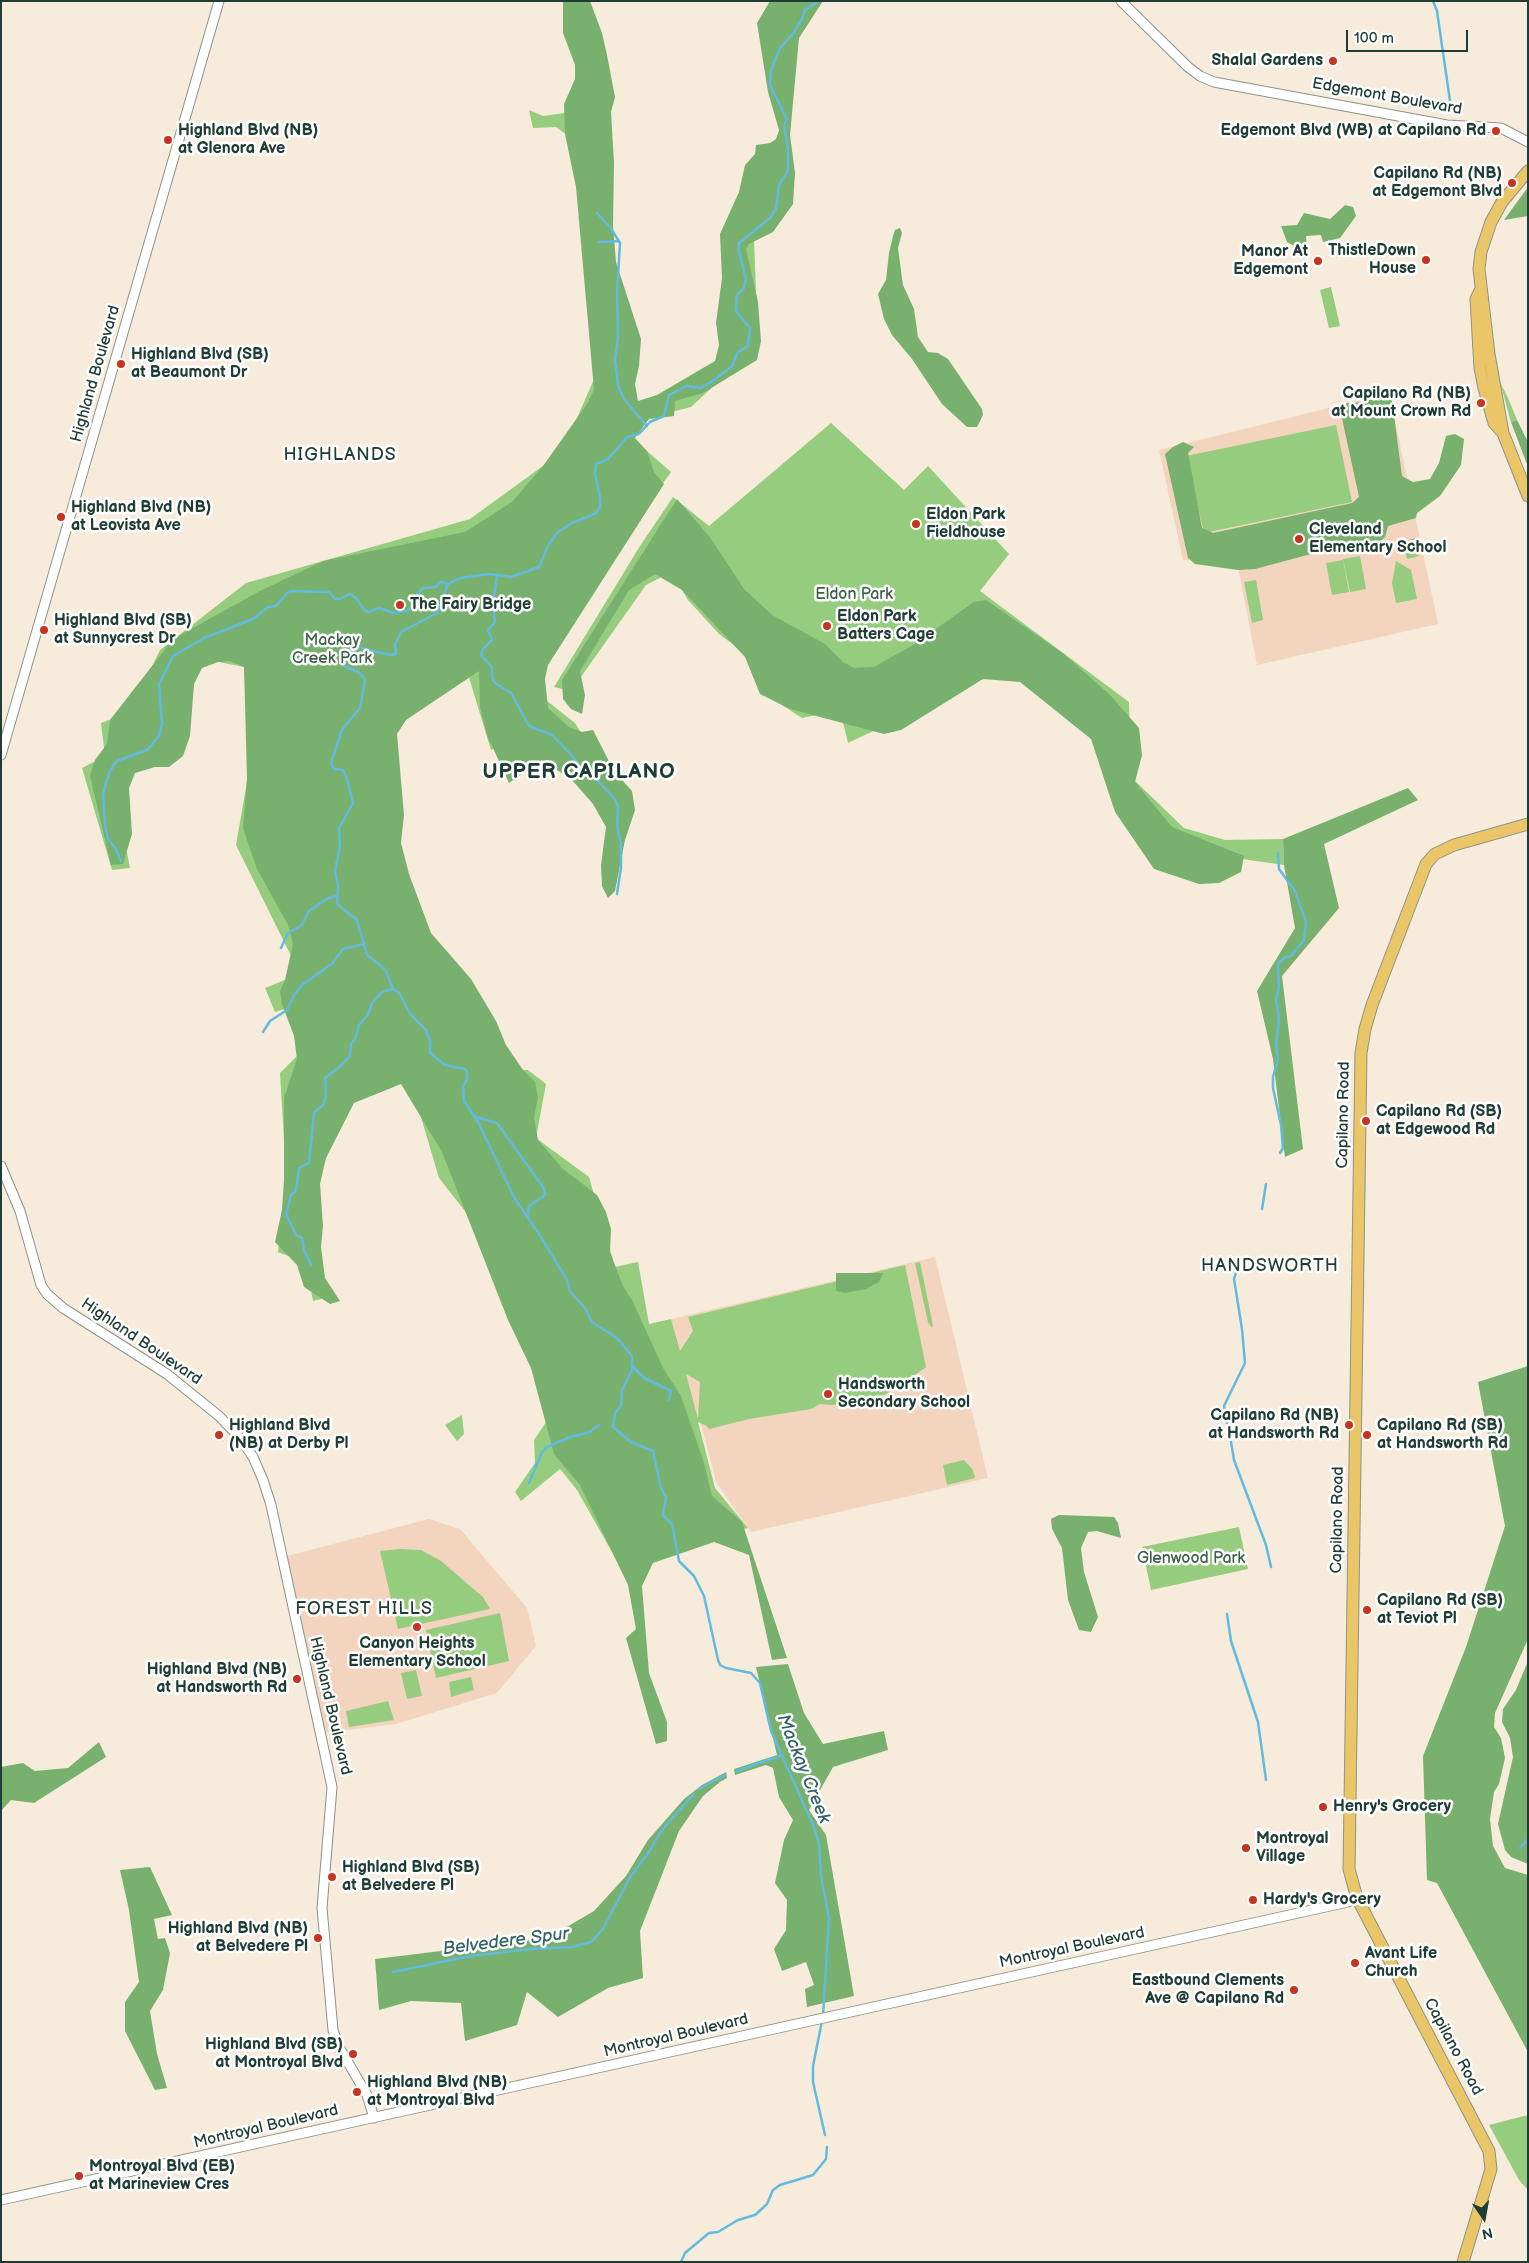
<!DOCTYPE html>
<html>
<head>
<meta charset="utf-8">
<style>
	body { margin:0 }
	#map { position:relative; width:1529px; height:2263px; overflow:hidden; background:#f7ecdb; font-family:"Balsamiq Sans",sans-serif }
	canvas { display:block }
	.frame { position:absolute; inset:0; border:2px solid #1f3d34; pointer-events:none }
	.north { position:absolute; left:1459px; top:2193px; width:50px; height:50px; -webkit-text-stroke:4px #fff; paint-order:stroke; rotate:168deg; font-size:14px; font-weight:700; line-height:20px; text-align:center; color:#1f3d34 }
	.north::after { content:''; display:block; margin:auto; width:18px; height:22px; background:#1f3d34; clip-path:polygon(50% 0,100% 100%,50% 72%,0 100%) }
	.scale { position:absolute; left:1346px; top:30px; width:122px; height:22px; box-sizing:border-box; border:2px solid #1f3d34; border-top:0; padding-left:6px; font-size:15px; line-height:18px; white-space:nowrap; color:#1f3d34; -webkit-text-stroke:4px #fff; paint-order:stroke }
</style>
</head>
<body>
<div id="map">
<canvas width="1529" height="2263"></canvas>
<div class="frame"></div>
<div class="north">N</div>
<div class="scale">100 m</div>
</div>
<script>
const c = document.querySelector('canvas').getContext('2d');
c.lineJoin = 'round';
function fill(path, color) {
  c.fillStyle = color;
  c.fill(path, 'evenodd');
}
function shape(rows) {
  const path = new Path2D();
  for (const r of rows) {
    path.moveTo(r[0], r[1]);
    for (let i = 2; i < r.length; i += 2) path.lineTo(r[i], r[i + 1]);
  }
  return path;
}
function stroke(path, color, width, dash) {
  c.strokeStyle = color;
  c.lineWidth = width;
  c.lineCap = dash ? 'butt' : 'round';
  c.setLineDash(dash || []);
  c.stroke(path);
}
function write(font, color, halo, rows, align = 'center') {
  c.font = font + ' "Balsamiq Sans",sans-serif';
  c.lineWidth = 5;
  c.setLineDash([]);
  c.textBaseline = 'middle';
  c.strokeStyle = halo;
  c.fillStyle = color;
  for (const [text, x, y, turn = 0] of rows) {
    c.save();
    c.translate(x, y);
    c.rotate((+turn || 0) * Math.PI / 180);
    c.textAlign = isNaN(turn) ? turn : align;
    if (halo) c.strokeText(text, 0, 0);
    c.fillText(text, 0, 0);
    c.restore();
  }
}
const built = shape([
	[1389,393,1438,624,1257,665,1237,562,1183,560,1159,450],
	[935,1257,988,1478,751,1532,716,1482,700,1420,694,1417,671,1319],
	[429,1519,460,1529,527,1608,536,1646,497,1693,396,1724,325,1733,287,1556]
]);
const green = shape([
	[592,72,598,183,628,407,661,398,722,359,730,231,754,239,758,345,691,407,648,418,633,439,671,472,570,613,541,667,537,693,575,723,605,771,519,737,491,750,467,671,391,717,388,874,484,1069,528,1070,546,1084,536,1138,589,1177,615,1267,638,1262,649,1324,671,1319,680,1351,693,1331,688,1317,905,1265,926,1367,909,1379,906,1386,896,1388,884,1395,833,1405,820,1404,811,1409,749,1419,709,1429,707,1426,698,1422,715,1488,748,1528,617,1561,577,1490,560,1469,521,1501,515,1492,535,1463,534,1440,557,1406,483,1234,439,1178,407,1070,347,1098,320,1175,321,1299,313,1301,306,1263,278,1252,282,1210,287,1190,280,1073,329,1024,317,999,275,1012,265,988,300,974,236,845,251,759,244,667,189,656,111,771,130,868,112,870,82,768,105,756,101,723,130,712,160,650,246,583,470,519,562,452,595,377,576,142,556,127,533,128,529,110,543,116,564,113],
	[686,1374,700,1382,698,1419],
	[1331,287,1340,326,1329,328,1320,290],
	[1500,382,1508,398,1517,420,1511,422],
	[831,423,904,490,928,466,1009,554,980,591,1129,702,1131,777,1184,828,1225,840,1283,839,1284,865,1164,848,1093,716,1014,664,848,743,840,710,802,718,765,694,762,666,719,634,688,600,671,572,646,585,571,691,554,687,640,546,673,497,709,526],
	[1336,425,1352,502,1204,533,1186,456],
	[1416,538,1419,556,1407,559,1403,541],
	[1360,556,1366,589,1350,592,1343,559],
	[1343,560,1349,592,1332,595,1326,563],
	[1396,561,1411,570,1417,599,1396,603,1392,583],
	[1256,580,1263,620,1252,623,1244,582],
	[920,1262,933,1326,931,1327,928,1322,915,1263],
	[462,1415,464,1434,457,1441,445,1425],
	[964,1460,973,1470,975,1478,947,1485,943,1465],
	[1239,1527,1248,1569,1151,1590,1142,1547],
	[400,1549,421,1550,441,1561,483,1597,490,1609,398,1629,380,1551],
	[500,1613,509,1661,436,1678,426,1630],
	[416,1670,422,1696,407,1699,401,1673],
	[471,1677,474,1690,451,1697,449,1682],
	[388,1701,394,1720,349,1727,346,1711],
	[1528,2115,1528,2190,1519,2180,1489,2125]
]);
const forest = shape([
	[563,1,590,1,602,33,607,55,615,97,611,112,614,163,613,226,616,262,641,339,639,366,635,384,638,401,657,395,715,361,719,345,716,323,722,278,720,234,739,192,745,165,755,154,756,145,770,143,776,139,779,130,768,92,757,23,770,1,823,1,799,38,790,135,795,173,793,204,773,232,749,244,746,249,758,302,761,341,757,360,703,393,675,401,674,416,649,419,635,438,647,451,654,472,664,484,548,665,545,679,548,708,569,727,582,732,593,730,614,771,632,791,635,810,625,840,615,891,608,898,602,886,601,865,606,827,593,804,572,780,542,760,509,783,487,735,480,707,479,671,406,720,397,734,404,815,401,843,409,874,431,933,471,979,496,1021,506,1045,523,1070,535,1082,538,1097,534,1118,538,1140,563,1169,597,1195,606,1212,611,1229,610,1252,623,1286,633,1302,663,1368,681,1396,704,1463,712,1496,742,1522,787,1658,772,1660,749,1555,714,1542,653,1563,642,1586,649,1673,667,1722,667,1741,656,1744,626,1638,636,1629,628,1585,580,1485,554,1454,531,1368,508,1320,442,1152,401,1084,354,1103,326,1158,320,1184,323,1226,321,1247,325,1278,340,1301,330,1304,304,1287,297,1265,275,1242,282,1210,284,1180,284,1098,297,1059,294,1036,282,1004,280,991,285,980,293,944,288,925,257,869,243,828,247,778,244,667,230,661,218,662,202,668,194,684,190,736,183,756,169,767,155,767,135,773,129,788,132,834,123,864,111,865,90,776,95,760,107,744,110,720,173,639,260,591,323,561,465,532,512,502,543,466,587,404,594,390,576,187,565,134,564,104,575,79,575,65,563,33],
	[1528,187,1528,216,1504,220],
	[1345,205,1353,207,1356,216,1340,238,1323,242,1321,235,1306,236,1307,247,1300,249,1287,242,1281,226,1297,225,1304,213,1330,219],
	[900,228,902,233,898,248,903,285,914,309,918,337,928,352,938,353,948,359,982,409,983,415,977,427,967,427,942,404,912,359,892,335,884,319,878,294,886,280,889,253,893,236,895,230],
	[1391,392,1402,476,1413,482,1430,479,1439,463,1446,436,1455,434,1464,439,1461,465,1440,496,1417,513,1416,518,1388,526,1385,537,1377,544,1326,550,1255,569,1238,570,1195,564,1188,558,1165,454,1173,447,1183,442,1194,447,1188,453,1202,528,1213,533,1352,503,1359,497,1340,409,1347,403,1363,402],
	[1517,420,1528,442,1528,467,1511,422],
	[677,499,709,536,744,589,772,615,825,644,843,662,854,668,874,667,913,645,974,602,986,600,1064,654,1111,696,1139,728,1142,755,1135,782,1172,827,1244,856,1241,872,1219,883,1199,884,1154,869,1115,812,1091,739,1020,682,983,679,901,730,884,734,790,709,760,694,745,657,682,590,655,574,629,590,580,671,585,695,582,714,571,709,563,699,562,680],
	[1408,788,1418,800,1324,844,1339,908,1282,976,1303,1149,1285,1157,1273,1059,1257,991,1295,928,1284,865,1283,839],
	[836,1273,883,1273,879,1282,866,1289,845,1293,836,1291],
	[1528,1366,1528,1639,1495,1713,1494,1727,1501,1738,1505,1758,1499,1784,1494,1792,1490,1819,1493,1846,1505,1868,1528,1875,1528,2052,1437,1883,1427,1880,1423,1756,1466,1647,1505,1526,1478,1382],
	[1059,1515,1114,1517,1118,1523,1121,1538,1097,1531,1088,1532,1081,1548,1084,1572,1098,1617,1091,1632,1079,1630,1068,1600,1062,1548,1052,1529,1051,1519],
	[1528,1661,1528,1864,1511,1857,1505,1850,1498,1824,1513,1757,1510,1738,1502,1722,1503,1709,1516,1690],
	[788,1664,804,1713,823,1744,884,1731,888,1750,833,1767,809,1810,826,1835,854,1996,807,2007,805,1989,814,1985,806,1962,782,1971,774,1949,786,1930,787,1900,775,1883,784,1840,793,1820,779,1797,773,1768,766,1765,735,1775,734,1769,777,1755,756,1667],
	[99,1742,106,1757,34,1803,11,1800,1,1811,1,1767,23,1763,35,1771,68,1768],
	[726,1772,727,1778,720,1782,703,1796,679,1831,640,1931,643,1978,608,1988,558,2017,527,1992,517,2025,465,2041,461,2003,411,2001,379,2010,375,1959,548,1938,594,1911,626,1876,648,1840,684,1799,702,1785],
	[150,1867,172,1915,154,1919,158,1939,165,1938,170,1953,163,1990,150,2011,157,2054,167,2088,155,2090,125,2031,125,2002,139,1982,129,1910,120,1870]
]);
const stream = shape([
	[819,1,805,10,802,19,792,35,780,48,771,70,770,85,787,119,784,125,788,149,788,171,779,185,776,209,770,218,739,243,739,252,746,279,744,288,737,295,736,311,750,328,748,346,737,353,732,366,713,381,701,388,687,386,669,395,664,416,650,422,639,434,627,437,608,459,596,464,595,474,600,497,600,507,596,513,572,523,558,532,549,544,539,567,511,577,490,574,460,578,448,584,437,613,401,632,395,645,396,654,390,655,357,647,343,652,340,659,344,666,360,673,365,680,360,708,342,730,331,763,334,769,343,770,346,776,353,803,339,828,340,846,335,871,338,886,337,904,357,920,367,955,385,969,393,989,399,993,411,1015,426,1030,430,1041,430,1053,445,1065,465,1069,467,1072,467,1079,463,1087,464,1101,478,1122,515,1199,541,1237,567,1280,570,1291,585,1308,592,1322,617,1338,632,1356,632,1370,622,1390,621,1406,615,1413,613,1427,631,1442,653,1451,661,1488,666,1497,663,1515,672,1524,679,1561,694,1576,704,1596,718,1660,720,1665,726,1668,751,1673,760,1683,771,1731,813,1825,819,1843,821,1876,829,1918,823,2016],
	[1433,1,1437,11,1450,101],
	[597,213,610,227,620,243,617,293,618,336,615,360,618,385,624,399,647,426],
	[599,242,619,241],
	[497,575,493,605,495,622,488,630,492,640,483,649,481,655,492,667,492,677,495,683,511,693,529,726,552,735,573,757,581,769,592,775,614,798,618,806,617,826,621,844,621,867,617,894],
	[1278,853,1279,869,1295,891,1306,922,1304,940,1291,956,1285,957,1278,964,1279,987,1276,1000,1279,1018,1276,1046,1278,1059,1273,1077,1273,1088,1281,1125,1283,1148,1280,1153],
	[121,861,116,849,108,839,105,826,103,793,110,771,117,761,147,750,159,736,162,724,159,684,173,656,204,638,253,619,268,607,276,606,287,593,291,591,329,592,335,599,340,599,350,594,357,599,364,610,368,612,379,608,393,613,407,611,412,607,415,597,423,588,435,587,441,582,448,584],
	[281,948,288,933,301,926,309,911,328,898,336,896],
	[263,1032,270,1021,287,1010,294,995,303,984,332,964,343,949,364,944],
	[476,1117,497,1123,543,1187,545,1195,529,1206,528,1217],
	[1262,1209,1266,1184],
	[311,1265,304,1250,302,1238,296,1235,286,1214,291,1195,296,1191,299,1168,309,1163,314,1113,323,1105,326,1096,325,1078,343,1064,350,1055,351,1044,355,1039,359,1025,368,1015,372,1003,382,992,393,989],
	[633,1367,644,1378,671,1391,669,1400],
	[1227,1423,1224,1406,1245,1363,1242,1329,1234,1279,1238,1266],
	[1231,1442,1234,1460,1266,1545,1271,1567],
	[529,1483,542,1452,547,1447,570,1437,590,1432,599,1425],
	[1227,1614,1231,1641,1258,1722,1266,1780],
	[737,1771,782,1755],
	[699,1789,725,1775],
	[1520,1848,1528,1839],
	[393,1972,471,1956,530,1949,572,1947,591,1942,603,1929,630,1877,649,1852,661,1831,694,1794],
	[822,2021,813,2066,813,2082,825,2135],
	[681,2262,685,2253,709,2233,718,2232,738,2220,755,2215,767,2204,773,2190,780,2185,813,2175,826,2159,827,2147]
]);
const minor = shape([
	[1121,1,1188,67,1200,76,1214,82,1447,125,1501,128,1528,142],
	[1,755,219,1],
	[1,1166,20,1211,41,1285,47,1294,63,1308,167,1374,219,1416,241,1439,253,1457,263,1480,271,1505,332,1787,322,1908,333,2030,339,2047,367,2095,374,2118],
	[1,2200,1348,1902,1357,1898]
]);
const major = shape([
	[1480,291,1476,299,1480,368,1484,388,1494,423,1503,433,1528,496],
	[1503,433,1489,354,1479,269,1481,252,1491,222,1502,202,1528,171],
	[1463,2262,1491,2169,1489,2151,1357,1898,1349,1869,1361,1053,1365,1029,1372,1005,1426,864,1435,854,1454,845,1528,824]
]);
const markers = [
	[1333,61,5,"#c8321e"],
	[1496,131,5,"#c8321e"],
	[168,140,5,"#c8321e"],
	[1512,183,5,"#c8321e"],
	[1426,260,5,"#c8321e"],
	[1318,261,5,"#c8321e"],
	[121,364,5,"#c8321e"],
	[1481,403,5,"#c8321e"],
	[61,517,5,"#c8321e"],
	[916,524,5,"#c8321e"],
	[1299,539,5,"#c8321e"],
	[400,605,5,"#c8321e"],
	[827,626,5,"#c8321e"],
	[44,630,5,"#c8321e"],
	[1366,1121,5,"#c8321e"],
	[828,1394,5,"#c8321e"],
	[1349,1425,5,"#c8321e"],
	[219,1435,5,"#c8321e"],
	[1367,1435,5,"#c8321e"],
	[1367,1610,5,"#c8321e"],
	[417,1627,5,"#c8321e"],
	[297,1679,5,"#c8321e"],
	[1323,1807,5,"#c8321e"],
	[1246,1848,5,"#c8321e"],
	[332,1877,5,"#c8321e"],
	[1253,1900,5,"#c8321e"],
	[318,1938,5,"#c8321e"],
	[1355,1963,5,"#c8321e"],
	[1294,1990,5,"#c8321e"],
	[353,2054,5,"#c8321e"],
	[357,2092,5,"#c8321e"],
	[79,2176,5,"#c8321e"]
];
const poiNames = [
	["Shalal Gardens",1323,61,"right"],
	["Highland Blvd (NB)",178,131],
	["at Glenora Ave",178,149],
	["Edgemont Blvd (WB) at Capilano Rd",1486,131,"right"],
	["Capilano Rd (NB)",1502,174,"right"],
	["at Edgemont Blvd",1502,192,"right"],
	["ThistleDown",1416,251,"right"],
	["House",1416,269,"right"],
	["Manor At",1308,252,"right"],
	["Edgemont",1308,270,"right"],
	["Highland Blvd (SB)",131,355],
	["at Beaumont Dr",131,373],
	["Capilano Rd (NB)",1471,394,"right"],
	["at Mount Crown Rd",1471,412,"right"],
	["Highland Blvd (NB)",71,508],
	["at Leovista Ave",71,526],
	["Eldon Park",926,515],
	["Fieldhouse",926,533],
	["Cleveland",1309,530],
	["Elementary School",1309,548],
	["The Fairy Bridge",410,605],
	["Eldon Park",837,617],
	["Batters Cage",837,635],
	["Highland Blvd (SB)",54,621],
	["at Sunnycrest Dr",54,639],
	["Capilano Rd (SB)",1376,1112],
	["at Edgewood Rd",1376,1130],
	["Handsworth",838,1385],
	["Secondary School",838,1403],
	["Capilano Rd (NB)",1339,1416,"right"],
	["at Handsworth Rd",1339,1434,"right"],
	["Highland Blvd",229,1426],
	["(NB) at Derby Pl",229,1444],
	["Capilano Rd (SB)",1377,1426],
	["at Handsworth Rd",1377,1444],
	["Capilano Rd (SB)",1377,1601],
	["at Teviot Pl",1377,1619],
	["Canyon Heights",417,1644,"center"],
	["Elementary School",417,1662,"center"],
	["Highland Blvd (NB)",287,1670,"right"],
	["at Handsworth Rd",287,1688,"right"],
	["Henry's Grocery",1333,1807],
	["Montroyal",1256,1839],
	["Village",1256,1857],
	["Highland Blvd (SB)",342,1868],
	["at Belvedere Pl",342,1886],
	["Hardy's Grocery",1263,1900],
	["Highland Blvd (NB)",308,1929,"right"],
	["at Belvedere Pl",308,1947,"right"],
	["Avant Life",1365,1954],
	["Church",1365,1972],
	["Eastbound Clements",1284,1981,"right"],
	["Ave @ Capilano Rd",1284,1999,"right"],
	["Highland Blvd (SB)",343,2045,"right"],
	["at Montroyal Blvd",343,2063,"right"],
	["Highland Blvd (NB)",367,2083],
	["at Montroyal Blvd",367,2101],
	["Montroyal Blvd (EB)",89,2167],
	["at Marineview Cres",89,2185]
];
const streetNames = [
	["Edgemont Boulevard",1387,97,10],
	["Highland Boulevard",96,374,-74],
	["Capilano Road",1344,1115,-89],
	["Highland Boulevard",141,1342,34],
	["Capilano Road",1338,1520,-89],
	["Highland Boulevard",330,1706,77],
	["Montroyal Boulevard",1072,1948,-12],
	["Montroyal Boulevard",676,2036,-13],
	["Capilano Road",1453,2047,62],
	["Montroyal Boulevard",266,2127,-13]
];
const parkNames = [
	["Eldon Park",854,595],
	["Mackay",332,641],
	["Creek Park",332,659],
	["Glenwood Park",1191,1559]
];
const neighbourhoodNames = [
	["HIGHLANDS",340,455],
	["HANDSWORTH",1270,1266],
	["FOREST HILLS",364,1609]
];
const waterNames = [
	["Mackay Creek",803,1769,68],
	["Belvedere Spur",506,1942,-7]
];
const districtNames = [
	["UPPER CAPILANO",579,773]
];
fill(built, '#f3d4be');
fill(green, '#96cc7e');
fill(forest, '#78b06d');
stroke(stream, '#62bbdf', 2.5);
stroke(minor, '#8b9488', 11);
stroke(major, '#8b9488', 13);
stroke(minor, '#fff', 9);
stroke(major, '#ebc669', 11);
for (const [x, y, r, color] of markers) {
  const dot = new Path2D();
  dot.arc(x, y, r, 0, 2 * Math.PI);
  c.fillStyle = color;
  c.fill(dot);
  stroke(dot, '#fff', 2);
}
write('bold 16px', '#1f3d34', '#fff', poiNames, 'left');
write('16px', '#1f3d34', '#fff', streetNames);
write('16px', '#3d6146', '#fff', parkNames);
c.letterSpacing = '1px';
write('18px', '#1f3d34', '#fff', neighbourhoodNames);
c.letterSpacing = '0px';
write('italic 18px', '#336367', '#fff', waterNames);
c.letterSpacing = '1px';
write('bold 21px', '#1f3d34', '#fff', districtNames);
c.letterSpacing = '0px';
</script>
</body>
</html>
